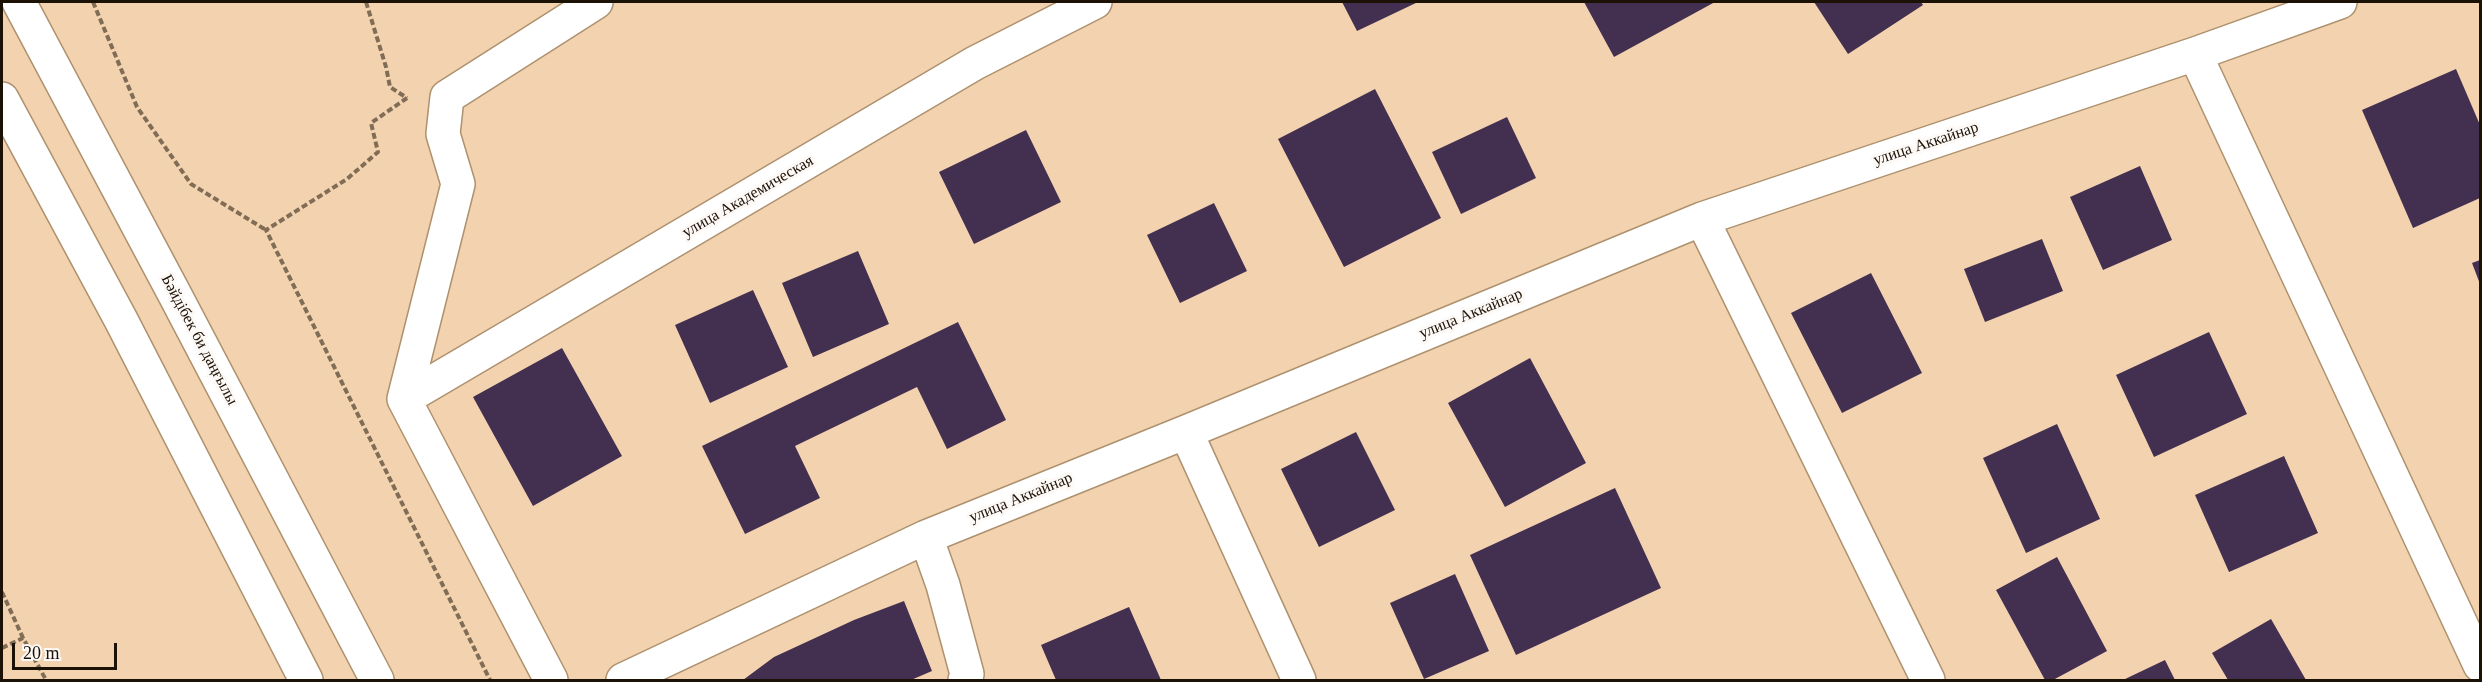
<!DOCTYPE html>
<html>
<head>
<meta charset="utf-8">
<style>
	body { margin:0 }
	#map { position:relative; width:2482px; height:682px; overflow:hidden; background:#f3d3af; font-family:Georgia,serif }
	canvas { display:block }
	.frame { position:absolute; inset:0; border:3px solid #1c1105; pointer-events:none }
	.scale { position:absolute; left:12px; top:643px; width:105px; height:27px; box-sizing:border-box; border:3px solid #1c1105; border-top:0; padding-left:8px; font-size:18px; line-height:21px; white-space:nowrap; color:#1c1105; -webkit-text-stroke:4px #fdf9f6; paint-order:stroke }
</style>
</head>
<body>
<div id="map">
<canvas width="2482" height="682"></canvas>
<div class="frame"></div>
<div class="scale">20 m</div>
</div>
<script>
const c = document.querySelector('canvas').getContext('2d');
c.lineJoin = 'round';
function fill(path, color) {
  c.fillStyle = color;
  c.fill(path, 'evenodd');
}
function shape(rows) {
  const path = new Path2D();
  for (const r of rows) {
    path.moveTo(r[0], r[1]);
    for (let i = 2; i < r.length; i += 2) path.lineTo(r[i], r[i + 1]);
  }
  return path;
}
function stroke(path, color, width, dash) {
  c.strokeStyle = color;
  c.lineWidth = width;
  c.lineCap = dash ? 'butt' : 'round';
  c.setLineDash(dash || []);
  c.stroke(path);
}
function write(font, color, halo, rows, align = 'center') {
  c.font = font + ' Georgia,serif';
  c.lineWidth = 6;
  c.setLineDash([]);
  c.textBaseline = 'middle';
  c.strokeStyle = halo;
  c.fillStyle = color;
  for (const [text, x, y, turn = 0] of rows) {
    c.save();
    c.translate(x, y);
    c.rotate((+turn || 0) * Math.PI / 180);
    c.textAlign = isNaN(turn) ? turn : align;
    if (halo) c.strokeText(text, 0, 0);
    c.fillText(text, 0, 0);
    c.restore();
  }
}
const building = shape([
	[1342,2,1418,2,1357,31],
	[1584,2,1715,2,1614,57],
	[1814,2,1921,2,1923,5,1848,54],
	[2456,69,2480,125,2480,198,2413,228,2362,110],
	[1375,89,1441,218,1344,267,1278,139],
	[1507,117,1536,178,1461,214,1432,152],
	[1026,130,1061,202,974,244,939,172],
	[2140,166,2172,240,2103,270,2070,197],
	[1214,203,1247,271,1180,303,1147,235],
	[2042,239,2063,291,1985,322,1964,269],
	[858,251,889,324,813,357,782,283],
	[2480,260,2480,284,2472,263],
	[1871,273,1922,373,1842,413,1791,313],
	[753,290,788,367,710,403,675,325],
	[958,322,1006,420,947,449,917,387,795,446,820,498,745,534,702,446],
	[2209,332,2247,414,2154,457,2116,375],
	[562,348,622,456,533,506,473,397],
	[1530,358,1586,463,1505,507,1448,403],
	[2057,424,2100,519,2026,553,1983,458],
	[1356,432,1395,510,1319,547,1281,469],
	[2284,456,2318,533,2229,572,2195,495],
	[1615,488,1661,588,1516,655,1470,555],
	[2057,557,2107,651,2053,680,2045,680,1996,590],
	[1455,574,1489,651,1424,679,1390,603],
	[904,601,932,671,911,680,743,680,774,657,854,620],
	[1129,607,1161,680,1056,680,1041,645],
	[2271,619,2306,680,2228,680,2212,653],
	[2165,660,2175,680,2123,680]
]);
const path = shape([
	[93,2,137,107,191,184,266,230],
	[366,2,386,67,390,87,407,98],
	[407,98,371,123,378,152,347,179,266,230,490,680],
	[2,592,23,638],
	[2,648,23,638,46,680]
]);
const minor = shape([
	[2195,54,2480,665],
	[1702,219,1928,680],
	[404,399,975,63,1095,2],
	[1186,432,1299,680],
	[926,537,943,585,967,674,965,680],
	[551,680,404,399,458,184,443,134,447,97,596,2],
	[623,680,926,537,1186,432,1702,219,2195,54,2340,2]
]);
const major = shape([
	[19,2,175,295,377,680],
	[2,99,121,320,306,680]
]);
const streetNames = [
	["улица Аккайнар",1926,144,-18],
	["улица Академическая",748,197,-30],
	["улица Аккайнар",1471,314,-22],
	["Бәйдібек би даңғылы",199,340,62],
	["улица Аккайнар",1021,498,-22]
];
fill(building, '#432f50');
stroke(minor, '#ae916e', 36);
stroke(major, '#ae916e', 36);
stroke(path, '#816c55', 4, [6, 3]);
stroke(minor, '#fff', 33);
stroke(major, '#fff', 33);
write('16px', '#1c1105', '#fdf9f6', streetNames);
</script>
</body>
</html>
